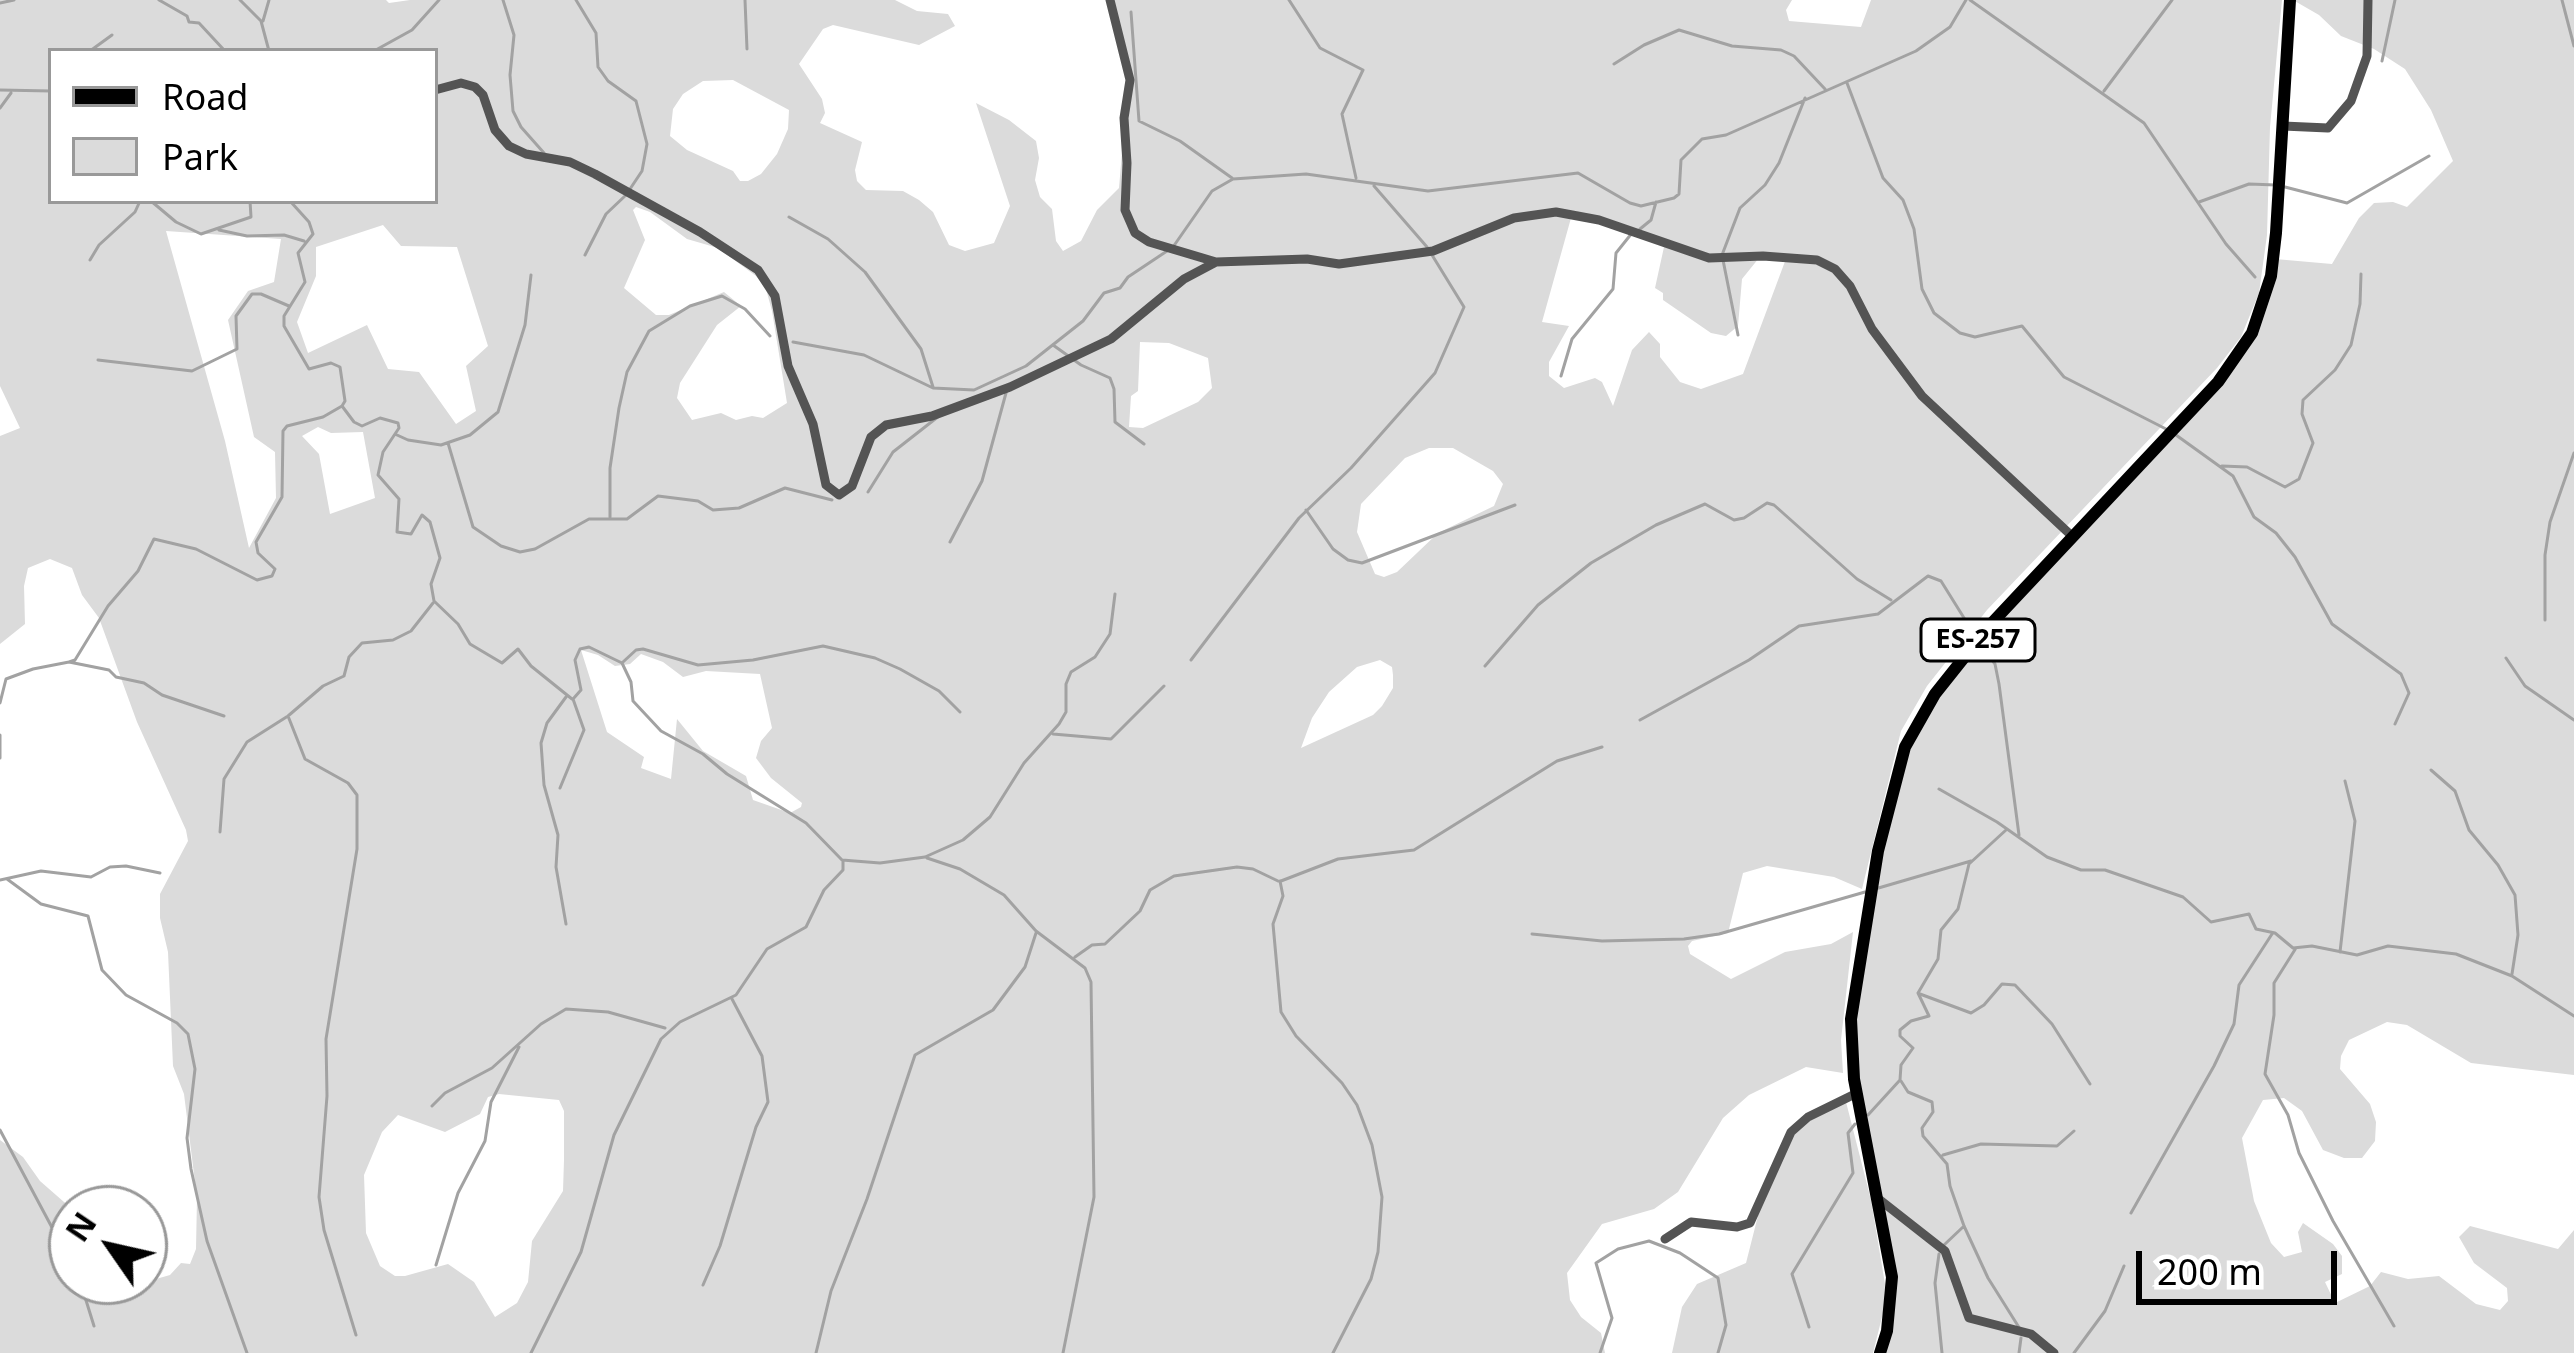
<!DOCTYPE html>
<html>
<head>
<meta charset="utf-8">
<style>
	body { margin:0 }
	#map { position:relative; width:2574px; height:1353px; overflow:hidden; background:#fff; font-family:"Noto Sans",sans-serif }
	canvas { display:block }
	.legend { position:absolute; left:48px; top:48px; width:390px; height:156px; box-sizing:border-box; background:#fff; border:3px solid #999; margin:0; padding:15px 21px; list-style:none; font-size:36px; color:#000 }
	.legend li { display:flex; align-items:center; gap:24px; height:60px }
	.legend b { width:60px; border:3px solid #999 }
	.north { position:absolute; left:48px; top:1185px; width:120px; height:120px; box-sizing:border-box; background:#fff; border:3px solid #999; border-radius:50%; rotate:304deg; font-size:33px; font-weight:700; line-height:48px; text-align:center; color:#000 }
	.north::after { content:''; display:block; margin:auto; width:42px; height:54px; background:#000; clip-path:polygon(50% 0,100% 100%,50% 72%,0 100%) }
	.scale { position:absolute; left:2136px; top:1251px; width:201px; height:54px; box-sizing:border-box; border:6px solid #000; border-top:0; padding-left:15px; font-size:36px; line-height:42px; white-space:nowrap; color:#000; -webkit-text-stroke:9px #fff; paint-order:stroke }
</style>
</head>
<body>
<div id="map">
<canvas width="2574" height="1353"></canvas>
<ul class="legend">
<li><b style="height:15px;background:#000"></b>Road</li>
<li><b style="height:33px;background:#dbdbdb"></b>Park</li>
</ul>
<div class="north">N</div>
<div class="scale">200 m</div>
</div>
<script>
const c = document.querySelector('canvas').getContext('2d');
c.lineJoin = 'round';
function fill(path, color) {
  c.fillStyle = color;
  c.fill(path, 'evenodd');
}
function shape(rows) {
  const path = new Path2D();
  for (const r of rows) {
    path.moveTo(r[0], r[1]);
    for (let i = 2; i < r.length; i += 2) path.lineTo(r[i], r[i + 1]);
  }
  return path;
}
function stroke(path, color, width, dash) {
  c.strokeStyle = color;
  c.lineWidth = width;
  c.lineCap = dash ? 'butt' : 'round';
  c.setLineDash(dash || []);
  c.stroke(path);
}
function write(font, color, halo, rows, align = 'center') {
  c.font = font + ' "Noto Sans",sans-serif';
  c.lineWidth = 9;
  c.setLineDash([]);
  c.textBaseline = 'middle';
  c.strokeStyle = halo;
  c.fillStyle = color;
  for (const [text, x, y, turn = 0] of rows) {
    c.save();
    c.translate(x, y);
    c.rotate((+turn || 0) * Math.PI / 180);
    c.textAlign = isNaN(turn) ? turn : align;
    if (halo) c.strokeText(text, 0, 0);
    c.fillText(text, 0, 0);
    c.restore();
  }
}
const green = shape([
	[0,0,386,0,389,3,410,0,895,0,917,11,948,14,955,26,919,45,833,25,823,29,799,64,822,99,825,113,820,123,862,142,855,170,857,181,866,190,903,191,919,200,933,212,949,245,965,251,994,243,1010,206,976,103,1009,120,1036,141,1039,158,1035,180,1040,197,1052,209,1056,241,1063,251,1081,241,1097,210,1119,188,1128,81,1110,0,1792,0,1786,10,1789,21,1861,27,1871,0,2282,0,2270,127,2267,235,2259,293,2241,337,2217,368,1987,610,1927,686,1901,731,1862,889,1834,877,1767,866,1743,873,1728,933,1692,941,1688,946,1690,954,1731,979,1785,952,1831,944,1853,932,1841,1040,1843,1073,1806,1067,1749,1095,1723,1118,1678,1192,1654,1209,1602,1224,1567,1273,1570,1300,1581,1317,1601,1333,1605,1353,0,1353,0,1140,23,1157,40,1181,72,1209,72,1281,129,1281,135,1285,170,1275,181,1263,190,1264,196,1249,197,1198,184,1094,173,1066,168,952,160,918,160,894,188,841,186,830,137,722,99,618,82,595,72,568,50,559,28,568,24,586,25,624,0,644,0,436,20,428,0,386],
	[51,51,435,51,435,201,51,201],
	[733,80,789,110,788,129,777,154,761,174,748,181,740,181,733,171,687,150,670,136,673,109,683,94,703,81],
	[636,207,650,212,687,239,718,248,756,276,766,289,772,311,787,403,763,418,752,416,736,420,721,413,692,420,677,398,680,383,717,325,741,306,724,292,669,315,656,315,624,288,645,240,633,210],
	[1571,218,1613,224,1664,247,1655,288,1663,293,1663,300,1711,333,1726,336,1738,326,1742,279,1763,253,1787,256,1743,374,1701,389,1680,382,1660,357,1660,344,1649,332,1632,350,1613,406,1602,382,1595,378,1564,388,1549,376,1549,362,1569,326,1542,322],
	[383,225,401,246,457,247,488,346,466,366,476,411,456,424,419,372,388,369,367,325,308,353,297,322,316,276,316,247],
	[166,231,281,239,274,282,248,291,228,320,254,437,275,452,276,498,249,548,225,441],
	[1140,342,1169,343,1208,358,1212,388,1198,402,1143,428,1129,427,1131,396,1138,391],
	[318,427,331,433,363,432,375,498,330,514,319,454,302,436],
	[1429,448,1453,448,1493,471,1503,484,1494,506,1438,533,1397,572,1384,577,1375,574,1357,532,1361,504,1405,458],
	[581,650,598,655,615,666,630,664,641,654,663,662,683,677,706,671,760,674,772,728,761,741,756,758,771,778,802,803,801,807,790,813,753,800,746,776,703,751,677,719,671,779,641,768,644,757,607,732],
	[1380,660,1392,667,1393,675,1393,688,1382,706,1373,715,1301,748,1312,718,1329,692,1357,667],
	[499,1094,559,1100,564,1111,564,1160,563,1191,532,1241,528,1282,517,1303,495,1317,474,1282,448,1264,405,1276,395,1276,380,1266,366,1233,364,1175,382,1132,398,1115,445,1132,480,1114,488,1097],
	[2293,0,2574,0,2574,1075,2471,1063,2407,1025,2387,1022,2349,1040,2341,1056,2340,1069,2370,1104,2376,1122,2375,1141,2362,1158,2344,1158,2323,1150,2302,1111,2284,1098,2263,1100,2242,1138,2254,1201,2271,1243,2284,1257,2302,1252,2298,1232,2303,1223,2333,1244,2342,1256,2342,1274,2325,1282,2335,1303,2370,1286,2381,1272,2408,1279,2439,1276,2476,1304,2500,1310,2508,1301,2507,1288,2474,1263,2459,1237,2470,1226,2558,1249,2574,1230,2574,1353,1881,1353,1892,1309,1852,1040,1865,928,1911,735,1936,692,2250,343,2275,259,2332,264,2359,218,2374,203,2393,202,2407,207,2453,161,2431,110,2405,69,2374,49,2341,36,2319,15],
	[1845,1098,1871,1200,1885,1284,1883,1313,1873,1353,1672,1353,1682,1307,1697,1284,1746,1263,1763,1196,1788,1133]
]);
const stream = shape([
	[159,0,187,16,189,22,199,23,225,51],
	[240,0,261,21,269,51],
	[503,0,514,35,510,75,513,111,521,127,544,153],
	[576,0,596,33,598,67,608,81,636,101,647,144,642,171,626,195,606,214,585,255],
	[745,0,747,49],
	[1289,0,1320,48,1363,70,1342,114,1356,178],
	[1970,0,2144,123,2226,244,2255,277],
	[2562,0,2574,46],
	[0,3,14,0],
	[1131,12,1139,121,1180,141,1232,178],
	[263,21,269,0],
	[90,51,112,35],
	[374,51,412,30,439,0],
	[2382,61,2395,0],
	[1614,64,1644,45,1679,30,1732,46,1781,50,1794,56,1825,89],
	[1847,83,1883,178,1903,200,1914,229,1922,289,1934,313,1960,333,1975,337,2022,326,2064,377,2168,430],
	[0,90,51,91],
	[2104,91,2172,0],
	[0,108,11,93],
	[1374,186,1427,247],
	[2285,187,2347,203,2429,156],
	[151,201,176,222,201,234,251,217,250,201],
	[290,201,309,222,313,234,298,253,305,282,284,316,284,326,309,369,331,363,340,367,345,401,342,406,354,422,362,426,380,418,398,423,399,428,383,452,378,475,399,499,397,532,411,534,422,515,430,522,440,558,431,584,434,601,458,624,470,644,502,663,518,649,531,666,572,699],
	[2199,202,2249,184,2276,185],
	[789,217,828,239,865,272,921,349,933,387],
	[1640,229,1651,220,1656,202],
	[219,230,247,236,284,235,304,241],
	[90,260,99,245,135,212,140,201],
	[1738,335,1722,255,1740,208,1765,185,1779,163,1805,98],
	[793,342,864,355,933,388,974,390,1026,366,1083,321,1104,293,1120,288,1128,277,1173,247,1212,191,1233,179,1306,174,1428,191,1578,173,1630,203,1641,206,1674,198,1679,194,1681,160,1702,139,1726,135,1916,51,1950,27,1966,0],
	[1053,345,1081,365,1110,378,1114,389,1115,422,1144,444],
	[98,360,192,371,237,349,236,316,252,294,261,294,289,306],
	[1561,376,1572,339,1613,289,1616,253,1632,233],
	[397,435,408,440,441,445,470,435,498,412,525,325,531,275],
	[2176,435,2233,476,2254,517,2276,533,2295,557,2332,624,2401,674,2409,693,2395,724],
	[448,443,473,527,501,546,520,552,535,549,589,519,627,519,658,496,698,501,713,510,739,508,785,488,832,500],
	[2222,466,2247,467,2285,487,2299,479,2313,443,2302,414,2303,400,2335,370,2351,345,2360,304,2361,274],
	[868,492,893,452,939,416],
	[1306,510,1333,549,1348,560,1362,563,1515,505],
	[610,517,610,468,619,408,627,372,649,331,690,306,722,296,745,309,770,336],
	[950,542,982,481,1006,393],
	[2545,620,2545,555,2550,522,2574,453],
	[1979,642,1995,664,1999,684,2019,835],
	[2506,658,2525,686,2574,720],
	[1191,660,1299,518,1351,468,1435,373,1464,307,1432,255],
	[69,662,75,660,108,606,138,571,154,539,196,549,257,580,272,576,275,569,258,553,256,542,282,497,283,431,287,426,323,417,342,406],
	[623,662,636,650,643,649,698,665,753,660,823,646,875,658,900,669,939,691,960,712],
	[1485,666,1538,605,1591,563,1656,525,1705,504,1734,520,1744,518,1767,503,1774,505,1857,579,1891,600],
	[0,703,6,679,33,669,69,662,109,670,116,677,144,683,162,695,224,716],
	[288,716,305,759,348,783,357,795,357,849,326,1039,327,1096,319,1197,324,1230,356,1335],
	[1640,720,1749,660,1799,626,1878,614,1928,576,1941,581,1974,634],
	[1053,734,1111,739,1164,686],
	[0,735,0,758],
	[2431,770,2455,791,2469,830,2498,865,2515,895,2518,935,2512,974],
	[560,788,584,730,573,699,581,690,575,660,580,649,589,647,622,663,631,682,633,701,661,731,703,754,727,774,806,823,842,860,880,863,925,857,963,840,990,817,1024,763,1059,724,1066,712,1066,684,1071,672,1095,657,1110,634,1115,594],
	[1939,789,1997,822,2047,857,2081,870,2105,870,2183,897,2211,922,2249,914,2256,929,2275,933,2293,948,2312,946,2357,955,2388,946,2456,954,2512,976,2574,1016],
	[220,832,224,779,247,742,288,716,323,686,344,676,349,657,362,643,393,640,411,631,433,603],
	[927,858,960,869,1004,895,1036,931,1085,968,1091,982,1094,1197,1063,1353],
	[7,879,41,904,88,916,102,970,126,995,177,1023,188,1034,195,1069,187,1138,191,1169,207,1241,247,1353],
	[0,880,41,871,91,877,110,867,126,866,160,873],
	[1280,881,1283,896,1273,924,1281,1012,1296,1036,1342,1083,1357,1105,1372,1145,1382,1197,1378,1252,1371,1279,1333,1353],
	[1281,881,1338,859,1414,850,1557,761,1602,747],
	[1875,889,1971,861],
	[566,924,556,867,558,835,544,785,541,743,547,723,566,697],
	[1532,934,1602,941,1684,939,1719,934,1865,892],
	[2296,948,2274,983,2274,1015,2265,1074,2288,1115,2299,1153,2333,1221,2394,1326],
	[2340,952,2355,821,2345,781],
	[1075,957,1092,945,1105,944,1140,911,1150,890,1174,876,1237,867,1253,869,1278,881],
	[1918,993,1938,959,1941,930,1958,909,1969,864,2006,830],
	[1920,994,1971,1013,1984,1005,2002,984,2015,985,2052,1024,2090,1084],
	[1901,1081,1908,1092,1932,1102,1933,1112,1922,1128,1923,1136,1947,1164,1950,1186,1964,1226,1988,1278,2020,1329],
	[432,1106,445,1093,492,1068,541,1024,566,1009,608,1012,665,1028],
	[1868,1115,1900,1080,1901,1065,1913,1048,1900,1036,1900,1030,1911,1021,1929,1016,1918,993],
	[0,1130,72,1265],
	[1943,1155,1981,1144,2057,1146,2074,1131],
	[2131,1213,2214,1066,2234,1024,2239,985,2272,934],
	[1944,1245,1963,1227],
	[1939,1254,1935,1283,1942,1353],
	[436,1265,458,1193,485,1141,491,1102,519,1047],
	[80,1281,94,1326],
	[703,1285,720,1246,756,1127,768,1102,762,1056,732,999],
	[1809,1327,1792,1274,1853,1173,1848,1133,1855,1124],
	[531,1353,581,1252,614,1135,661,1039,680,1022,736,995,767,949,806,927,824,890,843,870,843,861],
	[816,1353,831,1291,867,1199,915,1055,993,1010,1025,967,1036,933],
	[1600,1353,1612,1318,1596,1263,1618,1249,1649,1241,1680,1253,1718,1278,1726,1325,1718,1353],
	[2019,1353,2021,1338],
	[2074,1353,2105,1311,2124,1266]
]);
const minor = shape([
	[1110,0,1130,80,1124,118,1127,163,1125,210,1135,233,1149,242,1216,262,1307,259,1339,264,1433,251,1514,218,1556,212,1599,220,1709,258,1763,256,1817,260,1835,269,1850,286,1872,329,1922,396,2073,537],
	[435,90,461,83,475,87,483,95,495,130,509,146,526,154,570,162,595,174,700,232,758,270,775,296,788,366,813,424,826,485,839,495,852,486,871,437,886,425,932,416,1010,387,1111,339,1184,279,1216,262],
	[2283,126,2328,128,2351,101,2367,56,2368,0],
	[1880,1200,1945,1251,1969,1318,2031,1334,2054,1353],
	[1665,1239,1691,1222,1737,1227,1750,1223,1791,1132,1808,1117,1857,1093]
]);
const major = shape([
	[1880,1353,1887,1331,1892,1277,1854,1079,1851,1019,1878,851,1905,747,1935,694,1990,625,2218,382,2252,333,2271,276,2276,233,2290,0]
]);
const shields = [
	[1978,640,114]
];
const shieldNames = [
	["ES-257",1978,640]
];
fill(green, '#dbdbdb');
stroke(stream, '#a2a2a2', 3);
stroke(minor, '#545454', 9);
stroke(major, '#000', 12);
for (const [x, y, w] of shields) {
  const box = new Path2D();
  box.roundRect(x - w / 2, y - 21, w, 42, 9);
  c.fillStyle = '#fff';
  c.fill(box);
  stroke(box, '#000', 3);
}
write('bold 27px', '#000', null, shieldNames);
</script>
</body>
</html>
